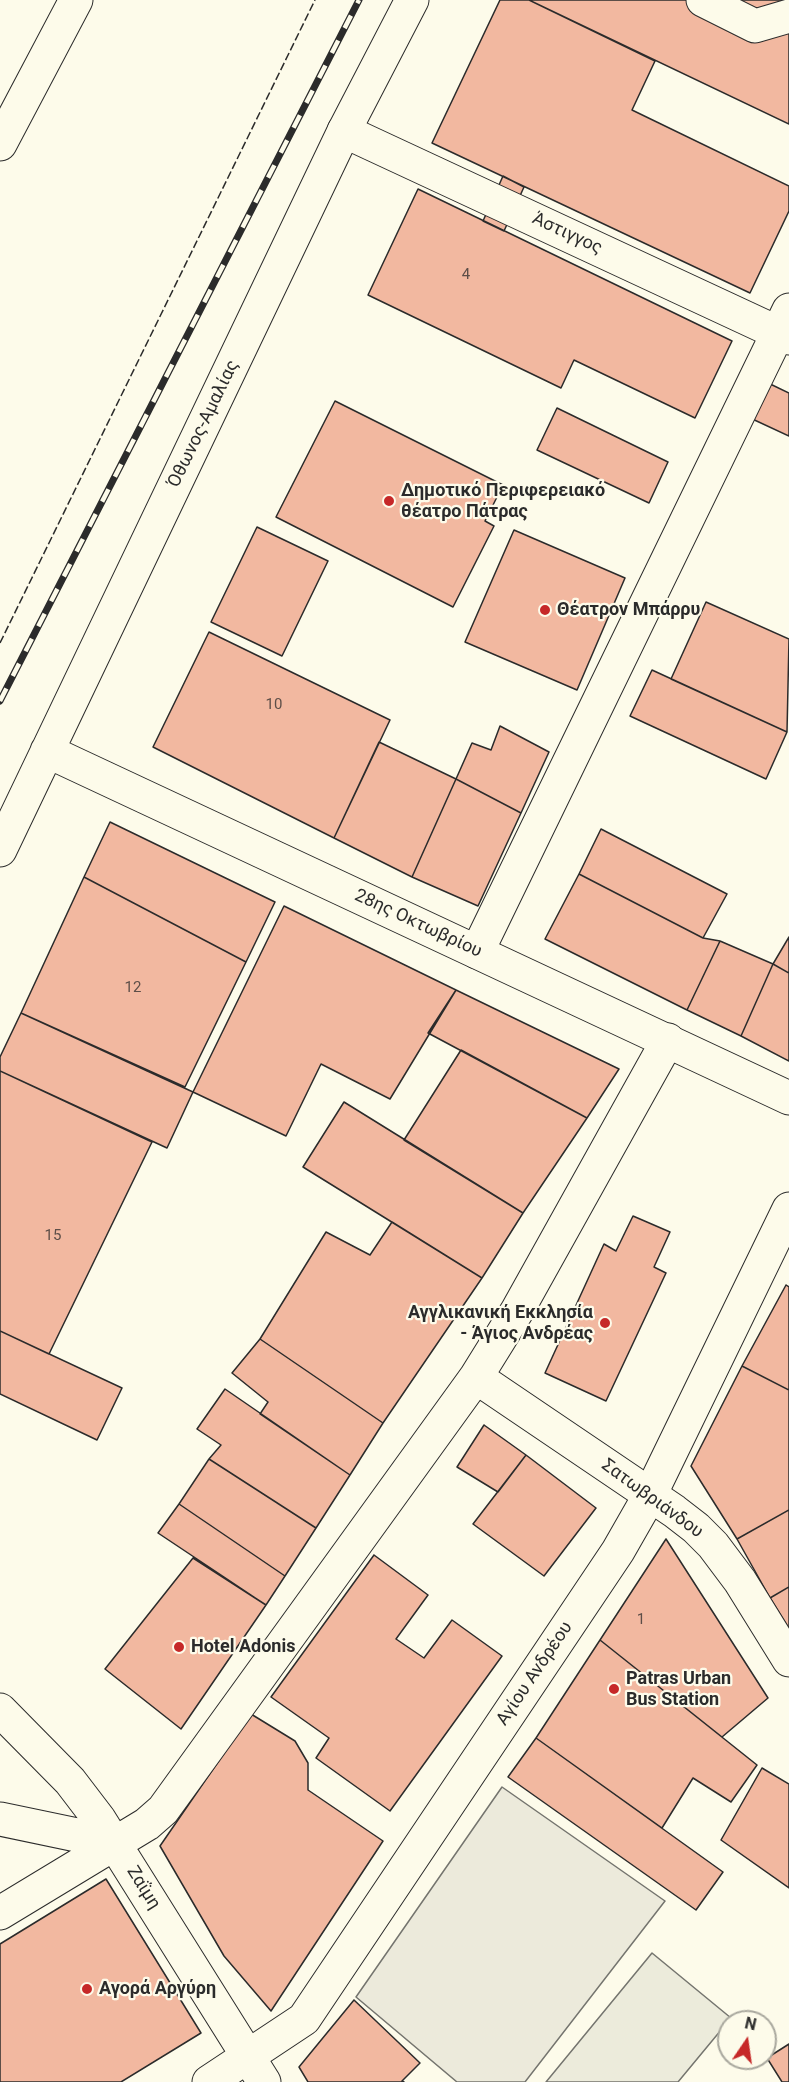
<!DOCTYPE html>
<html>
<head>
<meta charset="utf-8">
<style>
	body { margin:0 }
	#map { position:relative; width:789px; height:2082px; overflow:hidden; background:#fdfbea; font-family:Roboto,sans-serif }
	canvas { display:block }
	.north { position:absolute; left:717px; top:2010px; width:60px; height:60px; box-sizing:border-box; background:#fdfbea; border:2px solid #a9a89e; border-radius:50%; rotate:13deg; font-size:16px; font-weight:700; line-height:24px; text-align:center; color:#2b2b2b }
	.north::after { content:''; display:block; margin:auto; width:21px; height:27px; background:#c62828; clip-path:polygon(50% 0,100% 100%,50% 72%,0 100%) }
</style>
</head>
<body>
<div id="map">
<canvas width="789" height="2082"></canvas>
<div class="north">N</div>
</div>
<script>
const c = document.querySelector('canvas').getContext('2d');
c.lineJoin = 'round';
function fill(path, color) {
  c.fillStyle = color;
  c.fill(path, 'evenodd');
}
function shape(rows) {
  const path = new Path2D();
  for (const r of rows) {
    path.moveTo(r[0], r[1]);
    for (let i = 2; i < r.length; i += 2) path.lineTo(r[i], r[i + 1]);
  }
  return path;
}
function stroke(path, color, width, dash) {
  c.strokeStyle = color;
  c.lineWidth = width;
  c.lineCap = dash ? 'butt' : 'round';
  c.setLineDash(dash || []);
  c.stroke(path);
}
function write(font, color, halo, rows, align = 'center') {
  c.font = font + ' Roboto,sans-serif';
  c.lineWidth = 4.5;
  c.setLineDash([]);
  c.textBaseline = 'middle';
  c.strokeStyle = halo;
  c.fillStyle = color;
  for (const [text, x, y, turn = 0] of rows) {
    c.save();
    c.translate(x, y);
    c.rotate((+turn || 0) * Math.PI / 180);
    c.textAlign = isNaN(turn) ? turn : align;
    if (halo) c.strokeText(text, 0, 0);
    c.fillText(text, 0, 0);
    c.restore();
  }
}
const green = shape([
	[652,1953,731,2018,678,2082,546,2082,652,1953]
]);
const parking = shape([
	[502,1787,665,1901,525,2082,457,2082,356,1997,502,1787]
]);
const building = shape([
	[500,0,529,0,655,61,632,110,789,186,789,211,750,293,432,143,500,0],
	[529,0,789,0,789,124,529,0],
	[503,176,524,187,504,231,483,221,503,176],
	[418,189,732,341,695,418,574,360,561,388,368,295,418,189],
	[764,381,789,393,789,436,748,417,764,381],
	[335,401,503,485,485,521,494,526,453,607,276,517,335,401],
	[557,408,668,462,649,503,537,450,557,408],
	[257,527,328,561,282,656,211,622,257,527],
	[514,530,625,578,577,690,465,642,514,530],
	[706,602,789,639,787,732,671,679,706,602],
	[209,632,390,720,334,838,153,747,209,632],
	[652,670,787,732,766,779,630,716,652,670],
	[500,726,549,752,521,813,456,779,472,743,491,750,500,726],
	[379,742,456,779,412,877,334,838,379,742],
	[456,779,521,813,478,906,412,877,456,779],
	[110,822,275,902,246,962,84,877,110,822],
	[601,829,727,894,703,938,579,874,601,829],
	[579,874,703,938,720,941,687,1010,545,939,579,874],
	[84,877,246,962,185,1087,21,1013,84,877],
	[284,906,456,990,390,1099,321,1064,286,1136,193,1092,284,906],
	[789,937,789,973,773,964,789,937],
	[720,941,773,964,741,1036,687,1010,720,941],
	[773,964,789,973,789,1061,741,1036,773,964],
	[456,990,619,1069,587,1118,428,1033,456,990],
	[21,1013,193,1092,167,1148,0,1071,0,1057,21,1013],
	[461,1050,587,1118,523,1213,404,1140,461,1050],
	[0,1071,152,1142,49,1354,0,1331,0,1071],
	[344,1102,523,1213,482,1278,303,1167,344,1102],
	[633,1216,670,1232,654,1267,666,1273,606,1401,545,1373,604,1244,616,1251,633,1216],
	[392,1222,482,1278,383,1423,260,1339,326,1232,370,1255,392,1222],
	[786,1285,789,1287,789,1390,742,1366,786,1285],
	[0,1331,122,1388,97,1440,0,1394,0,1331],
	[260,1339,383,1423,350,1475,260,1414,268,1402,232,1373,260,1339],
	[742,1366,789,1390,789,1510,737,1539,691,1466,742,1366],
	[225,1389,350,1475,316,1528,209,1459,221,1445,197,1429,225,1389],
	[484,1425,526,1455,498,1492,457,1467,484,1425],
	[526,1455,596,1508,544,1576,473,1524,526,1455],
	[209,1459,316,1528,285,1576,179,1504,209,1459],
	[179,1504,285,1576,266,1605,158,1533,179,1504],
	[789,1510,789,1587,770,1598,737,1539,789,1510],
	[666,1539,768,1698,722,1737,600,1640,666,1539],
	[374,1555,428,1595,396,1639,424,1658,452,1620,502,1656,390,1811,316,1758,329,1738,271,1697,374,1555],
	[193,1558,266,1605,181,1729,105,1669,193,1558],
	[789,1587,789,1629,770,1598,789,1587],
	[600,1640,757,1765,731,1802,693,1778,662,1828,536,1738,600,1640],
	[251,1714,295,1741,308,1763,308,1790,383,1841,271,2011,224,1956,160,1846,251,1714],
	[536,1738,723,1872,696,1910,508,1777,536,1738],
	[762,1768,789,1784,789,1888,721,1840,762,1768],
	[106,1879,201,2033,121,2082,0,2082,0,1944,106,1879],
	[354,2000,420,2063,402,2081,404,2082,308,2082,299,2067,354,2000],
	[789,2044,789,2082,782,2082,767,2058,789,2044]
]);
const minor = shape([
	[703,0,755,26,789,16],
	[344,131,789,338],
	[0,144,76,0],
	[477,952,789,310],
	[476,1377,674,1511,696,1528,713,1545,740,1581,789,1660],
	[0,1710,70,1781,99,1819,264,2082],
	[0,1819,115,1843],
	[0,1913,147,1824,163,1810,476,1377,517,1311,668,1040]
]);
const major = shape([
	[47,751,789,1098],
	[0,850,344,131,412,0],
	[209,2082,304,2019,618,1551,650,1495,789,1209]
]);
const rail = shape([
	[0,701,359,0]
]);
const fence = shape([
	[0,643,315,0]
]);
const markers = [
	[389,501,6,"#c62828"],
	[545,610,6,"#c62828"],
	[605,1323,6,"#c62828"],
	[179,1647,6,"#c62828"],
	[614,1689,6,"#c62828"],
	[87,1989,6,"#c62828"]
];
const numberNames = [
	["4",466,275],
	["10",274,705],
	["12",133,988],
	["15",53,1236],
	["1",641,1620]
];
const streetNames = [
	["Άστιγγος",567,234,25],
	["Όθωνος-Αμαλίας",204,424,-64],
	["28ης Οκτωβρίου",418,924,25],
	["Σατωβριάνδου",652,1499,36],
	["Αγίου Ανδρέου",535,1674,-56],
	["Ζαΐμη",143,1888,58]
];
const poiNames = [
	["Δημοτικό Περιφερειακό",401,491],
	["θέατρο Πάτρας",401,512],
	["Θέατρον Μπάρρυ",557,610],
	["Αγγλικανική Εκκλησία",593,1313,"right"],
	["- Άγιος Ανδρέας",593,1334,"right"],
	["Hotel Adonis",191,1647],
	["Patras Urban",626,1679],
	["Bus Station",626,1700],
	["Αγορά Αργύρη",99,1989]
];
fill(green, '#ecebdb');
stroke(green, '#74746e', 1.5);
fill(parking, '#eceadb');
stroke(parking, '#74746e', 1.5);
fill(building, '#f2b8a0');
stroke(building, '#2b2b2b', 1.5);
stroke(minor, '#2b2b2b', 35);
stroke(major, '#2b2b2b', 35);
stroke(minor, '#fdfbea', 33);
stroke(major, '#fdfbea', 33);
stroke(rail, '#2b2b2b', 7);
stroke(rail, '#fdfbea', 4.5, [14]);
stroke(fence, '#2b2b2b', 1.5, [8, 3]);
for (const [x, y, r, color] of markers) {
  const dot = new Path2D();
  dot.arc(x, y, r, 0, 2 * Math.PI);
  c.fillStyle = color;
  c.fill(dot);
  stroke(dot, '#fdfbea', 2);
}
write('15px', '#5d4e48', null, numberNames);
write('18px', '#2b2b2b', '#fdfbea', streetNames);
write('bold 18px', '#2b2b2b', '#fdfbea', poiNames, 'left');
</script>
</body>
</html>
